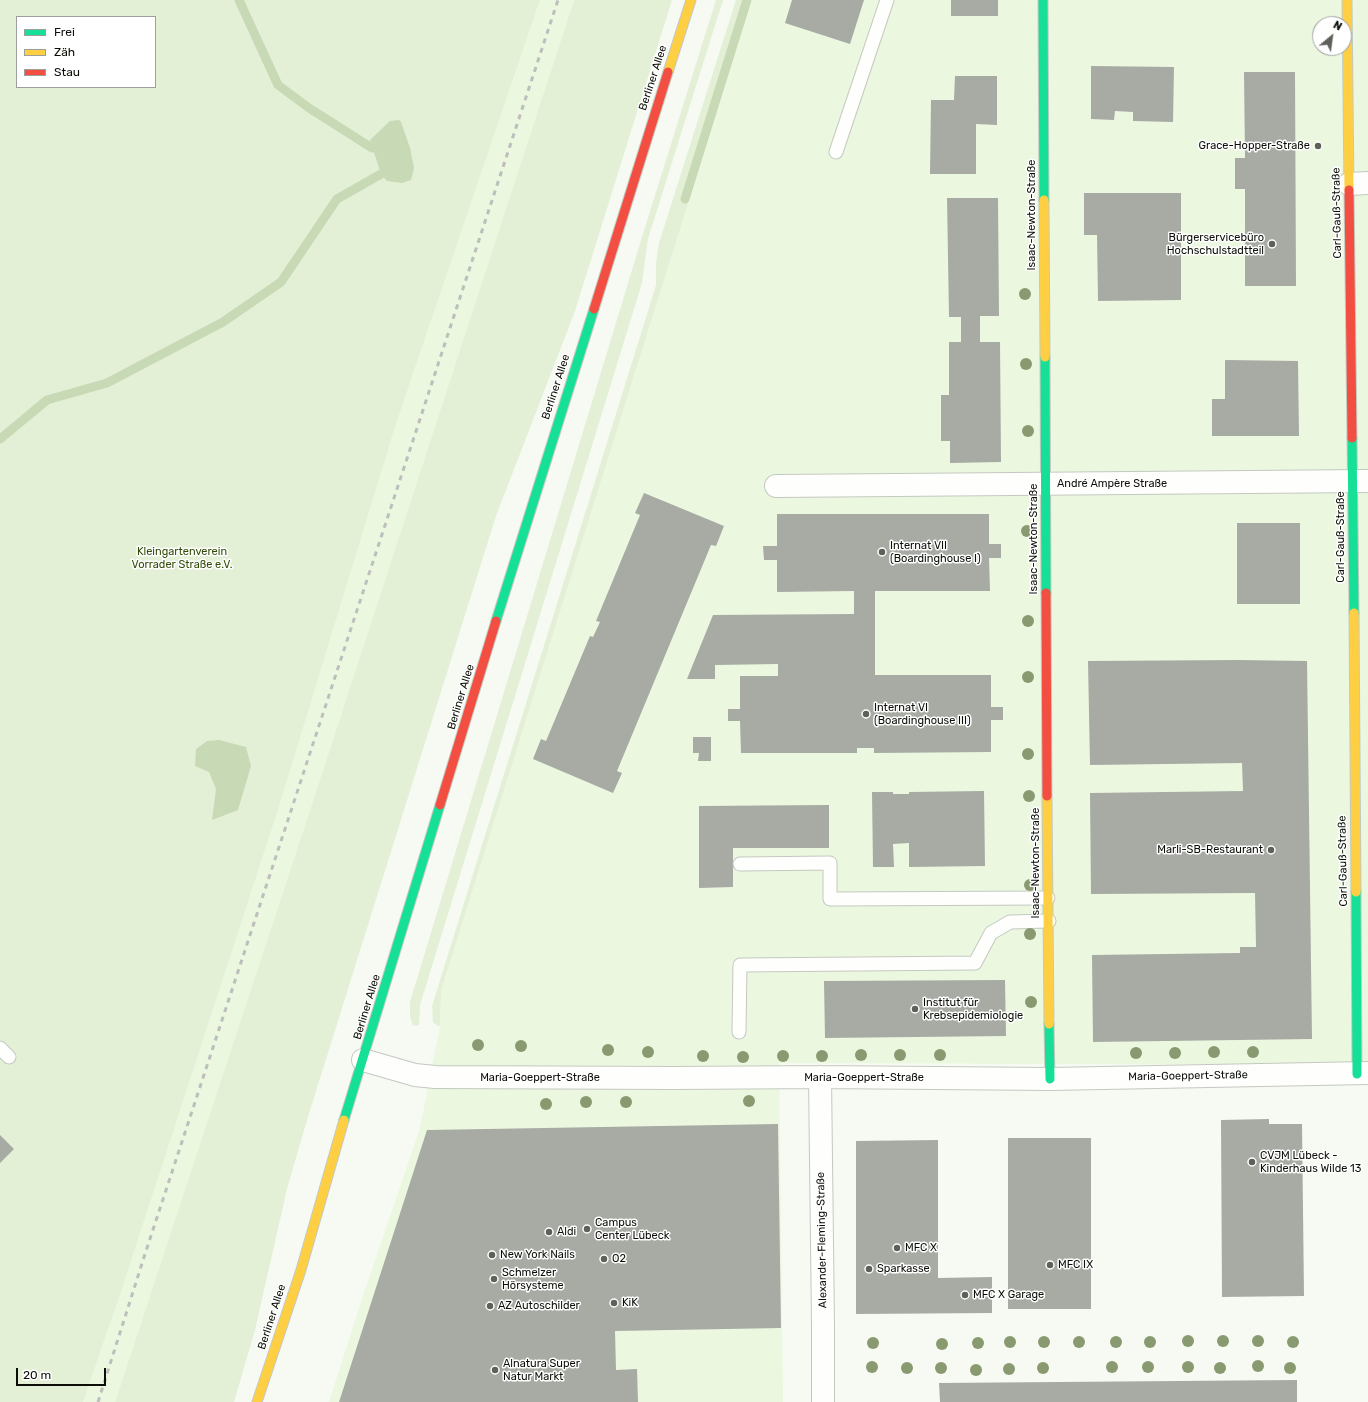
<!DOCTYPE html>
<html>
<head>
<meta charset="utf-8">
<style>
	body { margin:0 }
	#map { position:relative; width:1368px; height:1402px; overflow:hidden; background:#f6faf2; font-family:Rubik,sans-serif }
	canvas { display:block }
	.legend { position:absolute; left:16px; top:16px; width:140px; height:72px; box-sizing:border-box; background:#fff; border:1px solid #9d9f9c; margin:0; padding:5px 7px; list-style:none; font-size:12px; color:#0b0f07 }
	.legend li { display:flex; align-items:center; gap:8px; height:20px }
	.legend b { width:20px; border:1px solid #9d9f9c }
	.north { position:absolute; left:1312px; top:16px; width:40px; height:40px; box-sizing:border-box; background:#fff; border:1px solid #9d9f9c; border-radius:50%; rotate:29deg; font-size:11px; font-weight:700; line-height:16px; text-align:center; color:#0b0f07 }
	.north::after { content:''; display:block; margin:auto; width:14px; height:18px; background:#5d6159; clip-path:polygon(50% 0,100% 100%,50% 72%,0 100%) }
	.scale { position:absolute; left:16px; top:1368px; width:90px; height:18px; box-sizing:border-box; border:2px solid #0b0f07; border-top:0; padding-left:5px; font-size:12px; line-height:14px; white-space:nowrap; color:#0b0f07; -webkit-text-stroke:3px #fff; paint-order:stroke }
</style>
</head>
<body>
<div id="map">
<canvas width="1368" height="1402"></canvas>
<ul class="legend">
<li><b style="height:5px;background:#16e098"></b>Frei</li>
<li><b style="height:5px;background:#ffcf43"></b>Zäh</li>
<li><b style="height:5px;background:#f24e42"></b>Stau</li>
</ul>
<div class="north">N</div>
<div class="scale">20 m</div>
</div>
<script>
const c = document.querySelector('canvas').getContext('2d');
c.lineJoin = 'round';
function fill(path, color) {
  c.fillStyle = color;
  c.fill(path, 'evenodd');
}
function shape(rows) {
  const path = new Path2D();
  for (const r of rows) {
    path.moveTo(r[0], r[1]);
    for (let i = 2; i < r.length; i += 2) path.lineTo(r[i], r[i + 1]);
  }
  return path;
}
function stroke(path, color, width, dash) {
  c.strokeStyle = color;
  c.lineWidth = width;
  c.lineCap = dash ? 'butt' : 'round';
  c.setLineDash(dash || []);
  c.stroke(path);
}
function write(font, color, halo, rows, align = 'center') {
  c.font = font + ' Rubik,sans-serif';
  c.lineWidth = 3;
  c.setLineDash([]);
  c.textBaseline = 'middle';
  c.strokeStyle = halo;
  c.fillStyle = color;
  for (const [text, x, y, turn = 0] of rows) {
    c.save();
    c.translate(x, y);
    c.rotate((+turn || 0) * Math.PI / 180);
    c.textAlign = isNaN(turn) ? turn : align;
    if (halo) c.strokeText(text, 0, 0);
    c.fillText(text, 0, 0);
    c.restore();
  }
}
const built = shape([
	[540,0,574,0,313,801,115,1402,83,1402,120,1295,278,810,396,424],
	[752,0,1368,0,1368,1065,779,1063,783,1402,329,1402,363,1296,420,1128,440,1026,441,991],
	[1320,24,1344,24,1344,48,1320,48]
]);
const green = shape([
	[0,0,540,0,396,424,278,810,120,1295,83,1402,0,1402],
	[17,17,155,17,155,87,17,87],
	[574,0,672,0,575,311,496,516,307,1120,287,1189,255,1330,234,1402,115,1402,313,801],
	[716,0,723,0,648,239,642,283,420,1005,419,1025,413,1026,410,1016,410,1002,642,237],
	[736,0,752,0,441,991,440,1026,438,1026,433,1022,432,1006,656,285,656,263,659,243]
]);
const water = shape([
	[399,120,401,122,410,148,414,168,411,180,402,183,387,181,381,174,370,140,390,121],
	[219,740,246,747,251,766,238,810,212,820,216,789,209,772,195,766,196,749,207,741]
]);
const stream = shape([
	[239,0,278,85,309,108,372,148],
	[685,199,747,0],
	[0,439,47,400,107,383,223,322,281,282,337,199,381,174]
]);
const building = shape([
	[792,0,864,0,850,44,785,23],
	[951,0,998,0,998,16,951,16],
	[1091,66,1174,67,1173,122,1133,121,1133,112,1115,111,1114,120,1091,119],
	[1244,72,1295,72,1296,286,1245,286,1245,189,1235,189,1235,158,1245,158],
	[955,76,997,76,997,125,976,124,976,174,930,174,931,100,954,100],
	[1084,193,1181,193,1181,300,1098,301,1097,235,1084,235],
	[947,198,998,198,999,316,980,316,980,342,1000,342,1001,462,950,463,950,441,941,441,941,395,949,395,949,342,961,342,961,317,949,317],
	[1225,360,1298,361,1299,436,1212,436,1212,399,1225,399],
	[644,493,724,526,716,546,711,545,617,771,622,773,613,793,533,759,541,739,546,741,590,636,593,637,600,622,596,621,640,515,635,513],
	[777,514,989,514,989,544,1001,544,1001,558,989,558,990,591,875,591,875,675,991,675,991,707,1003,707,1003,720,991,720,991,752,874,753,874,748,857,748,857,753,741,753,740,721,728,721,728,709,740,709,740,676,778,676,778,664,715,665,715,679,687,679,713,615,854,614,854,591,777,592,777,560,764,560,763,546,777,546],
	[1237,523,1300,523,1300,604,1237,604],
	[1239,660,1307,661,1312,1039,1093,1042,1092,955,1240,953,1240,947,1256,947,1255,893,1091,894,1090,793,1243,791,1242,763,1090,765,1088,661],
	[693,737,711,737,711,761,698,761,699,753,693,753],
	[984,791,985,866,909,867,909,843,893,844,894,867,873,867,872,792,893,792,893,794,909,794,909,792],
	[829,805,829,848,733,848,733,887,699,888,699,806],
	[1005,980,1006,1036,825,1038,824,981],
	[1269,1119,1269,1124,1302,1124,1304,1296,1222,1297,1221,1120],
	[778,1124,781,1328,615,1331,616,1370,637,1369,638,1402,339,1402,427,1130],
	[0,1135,14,1149,0,1163],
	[1008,1138,1091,1138,1091,1309,1008,1309],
	[938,1140,938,1278,992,1277,992,1313,856,1314,856,1141],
	[1297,1380,1297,1402,940,1402,939,1383]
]);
const lane = shape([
	[836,152,887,0],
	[740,864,830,863,830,899,1048,898],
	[739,1032,740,965,975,963,991,933,1010,922,1049,921],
	[0,1048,9,1057]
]);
const street = shape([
	[1349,184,1368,183],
	[776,486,1368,481],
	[363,1060,415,1075,435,1077,674,1078,820,1077,1050,1079,1368,1073],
	[820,1077,823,1325,823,1402]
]);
const fast = shape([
	[1043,0,1044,200],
	[1045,357,1046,593],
	[1352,438,1354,613],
	[496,621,594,309],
	[1356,892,1357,1074],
	[1049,1024,1050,1079],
	[344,1120,440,805]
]);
const slow = shape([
	[1347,0,1349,190],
	[668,72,691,0],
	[1044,200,1045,357],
	[1354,613,1356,892],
	[1047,796,1049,1024],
	[257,1402,301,1270,344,1120]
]);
const jam = shape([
	[1349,190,1352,438],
	[594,309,668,72],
	[1046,593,1047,796],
	[440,805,496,621]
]);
const rail = shape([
	[98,1402,145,1254,558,0]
]);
const trees = [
	[1025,294],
	[1026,364],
	[1028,431],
	[1027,531],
	[1028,621],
	[1028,677],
	[1028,754],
	[1029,796],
	[1030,885],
	[1030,934],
	[1031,1002],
	[478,1045],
	[521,1046],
	[608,1050],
	[648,1052],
	[1214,1052],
	[1253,1052],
	[1136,1053],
	[1175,1053],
	[861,1055],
	[900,1055],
	[940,1055],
	[703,1056],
	[783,1056],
	[822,1056],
	[743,1057],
	[749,1101],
	[586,1102],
	[626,1102],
	[546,1104],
	[1188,1341],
	[1223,1341],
	[1258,1341],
	[1010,1342],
	[1044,1342],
	[1079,1342],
	[1116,1342],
	[1150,1342],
	[1293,1342],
	[873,1343],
	[978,1343],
	[942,1344],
	[1258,1366],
	[872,1367],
	[1112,1367],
	[1148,1367],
	[1188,1367],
	[907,1368],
	[941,1368],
	[1043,1368],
	[1220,1368],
	[1290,1368],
	[1009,1369],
	[976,1370]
];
const markers = [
	[1318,146,4,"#5d6159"],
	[1272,244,4,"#5d6159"],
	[882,552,4,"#5d6159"],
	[866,714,4,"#5d6159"],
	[1271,850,4,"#5d6159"],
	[915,1009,4,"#5d6159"],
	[1252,1162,4,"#5d6159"],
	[587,1229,4,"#5d6159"],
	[549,1232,4,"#5d6159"],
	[897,1248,4,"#5d6159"],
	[492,1255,4,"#5d6159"],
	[604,1259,4,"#5d6159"],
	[1050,1265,4,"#5d6159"],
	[869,1269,4,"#5d6159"],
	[494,1279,4,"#5d6159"],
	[965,1295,4,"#5d6159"],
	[614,1303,4,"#5d6159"],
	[490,1306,4,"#5d6159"],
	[495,1370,4,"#5d6159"]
];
const streetNames = [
	["Berliner Allee",653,78,-72],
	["Carl-Gauß-Straße",1337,213,-91],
	["Isaac-Newton-Straße",1032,215,-90],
	["Berliner Allee",556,387,-72],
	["André Ampère Straße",1112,484],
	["Carl-Gauß-Straße",1341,537,-90],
	["Isaac-Newton-Straße",1034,539,-90],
	["Berliner Allee",461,697,-73],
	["Carl-Gauß-Straße",1343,861,-91],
	["Isaac-Newton-Straße",1036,863,-90],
	["Berliner Allee",367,1007,-73],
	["Maria-Goeppert-Straße",1188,1076,-1],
	["Maria-Goeppert-Straße",540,1078],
	["Maria-Goeppert-Straße",864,1078],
	["Alexander-Fleming-Straße",822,1240,-91],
	["Berliner Allee",272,1317,-72]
];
const poiNames = [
	["Grace-Hopper-Straße",1310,146,"right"],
	["Bürgerservicebüro",1264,238,"right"],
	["Hochschulstadtteil",1264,251,"right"],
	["Internat VII",890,546],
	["(Boardinghouse I)",890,559],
	["Internat VI",874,708],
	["(Boardinghouse III)",874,721],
	["Marli-SB-Restaurant",1263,850,"right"],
	["Institut für",923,1003],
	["Krebsepidemiologie",923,1016],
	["CVJM Lübeck -",1260,1156],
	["Kinderhaus Wilde 13",1260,1169],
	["Campus",595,1223],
	["Center Lübeck",595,1236],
	["Aldi",557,1232],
	["MFC X",905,1248],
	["New York Nails",500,1255],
	["O2",612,1259],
	["MFC IX",1058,1265],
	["Sparkasse",877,1269],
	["Schmelzer",502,1273],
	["Hörsysteme",502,1286],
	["MFC X Garage",973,1295],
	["KiK",622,1303],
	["AZ Autoschilder",498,1306],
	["Alnatura Super",503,1364],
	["Natur Markt",503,1377]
];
const parkNames = [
	["Kleingartenverein",182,552],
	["Vorrader Straße e.V.",182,565]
];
fill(built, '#ecf7e0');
fill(green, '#e3f0d6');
fill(water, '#c8d9b6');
stroke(stream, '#c8d9b6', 9);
fill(building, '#a7aba3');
stroke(lane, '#c4c9c0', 15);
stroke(street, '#c4c9c0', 24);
stroke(fast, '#c4c9c0', 11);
stroke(slow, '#c4c9c0', 11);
stroke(jam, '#c4c9c0', 11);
stroke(lane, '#fefefd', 13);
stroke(street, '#fefefd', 22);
stroke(fast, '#16e098', 9);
stroke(slow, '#ffcf43', 9);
stroke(jam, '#f24e42', 9);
stroke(rail, '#bebfbc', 3, [5, 5]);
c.fillStyle = '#8a9a70';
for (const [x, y] of trees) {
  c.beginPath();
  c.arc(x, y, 6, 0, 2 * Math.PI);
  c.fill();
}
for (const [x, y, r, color] of markers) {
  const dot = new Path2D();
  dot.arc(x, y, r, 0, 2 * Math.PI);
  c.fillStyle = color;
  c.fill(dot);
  stroke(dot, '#fff', 1.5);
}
write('11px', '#0b0f07', '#fff', streetNames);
write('11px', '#0b0f07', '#fff', poiNames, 'left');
write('11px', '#324c06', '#fff', parkNames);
</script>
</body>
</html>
